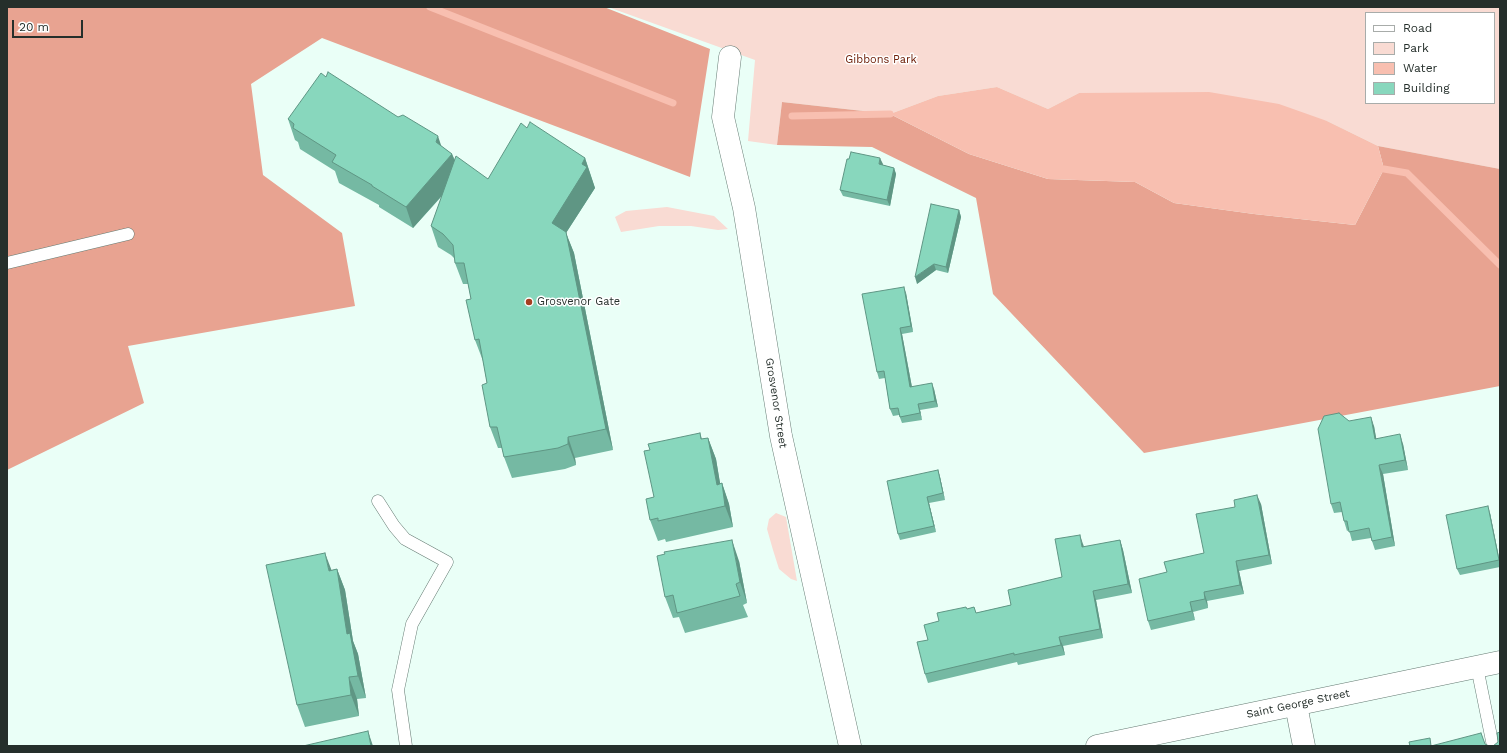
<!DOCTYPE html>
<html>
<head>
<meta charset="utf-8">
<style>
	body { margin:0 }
	#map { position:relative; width:1507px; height:753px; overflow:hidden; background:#eafff7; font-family:"Work Sans",sans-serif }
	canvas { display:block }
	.frame { position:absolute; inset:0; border:8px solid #252f2b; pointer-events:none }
	.legend { position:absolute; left:1365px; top:12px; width:130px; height:92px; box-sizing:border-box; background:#fff; border:1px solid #a8acaa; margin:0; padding:5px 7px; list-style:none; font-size:12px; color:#252f2b }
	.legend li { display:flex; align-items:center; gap:8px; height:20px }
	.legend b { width:20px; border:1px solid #a8acaa }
	.scale { position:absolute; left:12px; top:20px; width:71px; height:18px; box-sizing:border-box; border:2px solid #252f2b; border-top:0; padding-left:5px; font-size:12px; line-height:14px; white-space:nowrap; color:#252f2b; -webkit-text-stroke:3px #fff; paint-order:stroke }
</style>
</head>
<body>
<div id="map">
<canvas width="1507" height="753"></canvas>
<div class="frame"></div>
<ul class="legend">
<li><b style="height:5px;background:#fff"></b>Road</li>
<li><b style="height:11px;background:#f9dbd3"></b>Park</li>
<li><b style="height:11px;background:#f8bfb0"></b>Water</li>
<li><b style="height:11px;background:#88d7bd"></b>Building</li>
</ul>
<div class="scale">20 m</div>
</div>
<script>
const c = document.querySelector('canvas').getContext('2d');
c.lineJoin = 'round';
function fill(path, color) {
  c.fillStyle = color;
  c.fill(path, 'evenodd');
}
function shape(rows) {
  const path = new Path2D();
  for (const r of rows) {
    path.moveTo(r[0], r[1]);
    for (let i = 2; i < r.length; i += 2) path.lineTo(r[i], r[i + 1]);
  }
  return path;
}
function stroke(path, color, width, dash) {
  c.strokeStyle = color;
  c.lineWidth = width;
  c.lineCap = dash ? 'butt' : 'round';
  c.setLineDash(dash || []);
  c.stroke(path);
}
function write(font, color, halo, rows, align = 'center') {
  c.font = font + ' "Work Sans",sans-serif';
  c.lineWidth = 3;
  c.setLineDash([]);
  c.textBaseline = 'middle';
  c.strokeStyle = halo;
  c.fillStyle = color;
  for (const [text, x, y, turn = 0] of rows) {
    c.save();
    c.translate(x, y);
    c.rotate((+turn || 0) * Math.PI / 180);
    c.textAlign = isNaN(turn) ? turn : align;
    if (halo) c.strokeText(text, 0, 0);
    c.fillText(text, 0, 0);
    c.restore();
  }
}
const green = shape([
	[608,7,1500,7,1500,169,1378,146,1327,121,1079,93,1048,109,997,87,938,96,890,114,782,102,777,145,748,141,755,60],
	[1366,13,1494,13,1494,103,1366,103],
	[667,207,714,216,728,229,718,230,691,226,659,226,621,232,615,217,626,211],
	[776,513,786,517,797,581,791,579,779,569,773,550,767,529,769,519]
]);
const forest = shape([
	[7,7,604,7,710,49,690,177,322,38,251,84,263,175,342,233,355,306,128,346,144,403,7,470],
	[782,102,890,114,969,154,1048,179,1135,182,1174,203,1254,214,1355,225,1384,169,1378,146,1500,169,1500,386,1144,453,993,294,976,198,872,147,777,145]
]);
const water = shape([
	[997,87,1048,109,1079,93,1209,92,1279,104,1327,121,1378,146,1384,169,1355,225,1254,214,1174,203,1135,182,1048,179,969,154,890,114,938,96]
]);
const stream = shape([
	[430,7,673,103],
	[792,116,890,114],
	[1384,169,1407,173,1500,265]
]);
const service = shape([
	[7,263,128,234],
	[378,501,394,526,405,539,447,562,412,624,398,690,406,746],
	[1477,667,1493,746]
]);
const minor = shape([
	[730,57,723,117,744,208,781,436,850,746],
	[1296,705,1304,746]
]);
const tertiary = shape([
	[1097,746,1500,662]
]);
const wall = shape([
	[326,77,441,146,452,154,455,160,488,179,527,128,585,158,595,188,566,233,574,253,613,450,575,458,576,465,565,469,512,478,504,457,502,448,498,448,490,427,487,383,483,361,475,340,471,299,468,284,463,284,455,263,455,259,451,255,438,247,431,226,442,196,413,228,379,207,379,205,339,183,335,171,300,149,298,142,295,140,288,119],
	[883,164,883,165,894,168,896,174,890,206,843,196,840,190],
	[959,210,961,217,948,273,936,270,917,284],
	[906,293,913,332,902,334,912,387,934,389,938,407,920,410,922,420,902,423,899,415,893,416,890,409,885,378,879,379,877,372],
	[1349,421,1374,426,1376,439,1403,444,1408,470,1383,474,1395,546,1375,550,1371,538,1352,541,1349,530,1347,531,1344,521,1342,512,1334,513,1331,504],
	[700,433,702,439,708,438,716,459,720,484,722,483,729,504,733,527,666,542,665,539,658,541,650,520,654,497,650,450],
	[938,470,940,477,945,500,929,503,936,532,900,540,898,534],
	[1261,504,1272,564,1239,571,1244,594,1207,601,1208,608,1193,612,1195,620,1151,630,1148,621,1167,572,1204,553],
	[1490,513,1500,562,1500,567,1460,575,1457,569],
	[1120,540,1123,550,1132,593,1096,600,1103,638,1063,646,1065,655,1018,665,1017,662,928,683,925,674,928,640,939,621,967,609,974,607,976,613,1011,605,1062,577,1083,544,1084,547],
	[739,561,747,603,743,605,748,617,685,633,679,617,673,618,665,597],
	[337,569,345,590,353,641,358,654,366,698,357,699,359,716,305,727,297,705,332,570]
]);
const shadedWall = shape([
	[438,136,445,157,436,142],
	[452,154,460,175,413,228,406,207],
	[585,158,595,188,566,233,574,253,613,450,606,429,552,223],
	[880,158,883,164,881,171,879,164],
	[894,168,896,174,890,206,887,200],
	[959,210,961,217,948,273,946,267],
	[934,264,936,270,917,284,915,277],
	[904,287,906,293,913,332,911,326],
	[900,328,902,334,913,393,910,387],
	[932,383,934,389,938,407,935,401],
	[918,404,920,410,922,420,920,413],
	[1371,417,1374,426,1378,448,1375,439],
	[1400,434,1403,444,1408,470,1405,460],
	[568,437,575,458,576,465,568,444],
	[708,438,716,459,724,506,717,485],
	[1379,465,1383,474,1395,546,1392,537],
	[938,470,940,477,945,500,943,493],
	[722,483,729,504,733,527,725,506],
	[1257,495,1261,504,1272,564,1269,555],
	[927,497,929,503,936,532,934,526],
	[1488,506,1490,513,1500,564,1499,560],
	[1080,535,1083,544,1086,557,1082,547],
	[732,540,739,561,747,603,740,582],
	[1120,540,1123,550,1132,593,1128,584],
	[325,553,333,574,329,571],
	[1236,561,1239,571,1244,594,1240,585],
	[337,569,345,590,353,641,358,654,366,698,358,676,347,634],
	[1093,591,1096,600,1103,638,1100,629],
	[1204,592,1207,601,1208,608,1205,599],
	[1190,602,1193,612,1195,620,1192,611],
	[1059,637,1063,646,1065,655,1061,645],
	[349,677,357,699,359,716,351,695],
	[368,731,373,746,371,746]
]);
const building = shape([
	[328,72,398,117,403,115,438,136,436,142,452,154,406,207,372,186,372,185,332,162,336,155,293,128,294,124,288,119,321,73,326,77,328,72],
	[530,122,585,158,582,164,587,167,552,223,566,232,606,429,568,437,568,444,558,448,504,457,497,427,490,427,482,385,487,383,479,339,475,340,466,300,471,299,464,263,455,263,453,245,443,234,431,226,456,156,488,179,521,123,527,128,530,122],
	[851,152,880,158,879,164,894,168,887,200,840,190,847,159,849,159,851,152],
	[931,204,959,210,946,267,934,264,915,277,931,204],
	[904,287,911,326,900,328,910,387,932,383,935,401,918,404,920,413,900,417,898,408,890,409,884,371,877,372,862,294,904,287],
	[1339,413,1349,421,1371,417,1375,439,1400,434,1405,460,1379,465,1392,537,1372,541,1369,528,1349,532,1347,521,1344,521,1340,502,1331,504,1318,429,1324,416,1339,413],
	[700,433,701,439,708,438,717,485,722,483,725,506,658,521,658,518,650,520,646,499,654,497,644,451,650,450,648,444,700,433],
	[938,470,943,493,927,497,934,526,898,534,887,481,938,470],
	[1257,495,1269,555,1236,561,1240,585,1204,592,1205,599,1190,602,1192,611,1148,621,1139,579,1167,572,1164,562,1204,553,1196,514,1235,507,1234,500,1257,495],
	[1488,506,1499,560,1457,569,1446,515,1488,506],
	[1080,535,1082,547,1120,540,1128,584,1093,591,1100,629,1059,637,1061,645,1014,655,1014,653,925,674,917,642,928,640,924,625,939,621,937,613,966,607,967,609,974,607,976,613,1011,605,1008,590,1062,577,1055,539,1080,535],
	[732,540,740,582,736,584,740,596,677,613,673,595,665,597,657,556,665,554,664,552,732,540],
	[325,553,329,571,337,569,347,634,350,633,358,676,349,677,351,695,297,705,266,565,325,553],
	[368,731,371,746,303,746,368,731],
	[1500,732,1500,746,1493,746,1498,742,1497,733,1500,732],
	[1481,733,1485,744,1489,746,1410,746,1409,742,1430,738,1431,746,1481,733]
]);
const markers = [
	[529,302,4,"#a63e21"]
];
const parkNames = [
	["Gibbons Park",881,60]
];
const poiNames = [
	["Grosvenor Gate",537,302]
];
const streetNames = [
	["Grosvenor Street",776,403,81],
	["Saint George Street",1298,704,-12]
];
fill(green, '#f9dbd3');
fill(forest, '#e8a391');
fill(water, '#f8bfb0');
stroke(stream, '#f8bfb0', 7);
stroke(service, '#657b73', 13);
stroke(minor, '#657b73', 23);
stroke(tertiary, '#657b73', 23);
stroke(service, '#fff', 12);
stroke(minor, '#fff', 22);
stroke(tertiary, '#fff', 22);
fill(wall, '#75b9a3');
fill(shadedWall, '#5f9684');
fill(building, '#88d7bd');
stroke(building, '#5f9684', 1);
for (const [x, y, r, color] of markers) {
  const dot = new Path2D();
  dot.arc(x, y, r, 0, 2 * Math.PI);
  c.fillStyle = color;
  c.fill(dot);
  stroke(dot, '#fff', 1.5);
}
write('11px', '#6f2009', '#fff', parkNames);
write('11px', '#252f2b', '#fff', poiNames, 'left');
write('11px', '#252f2b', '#fff', streetNames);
</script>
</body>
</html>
